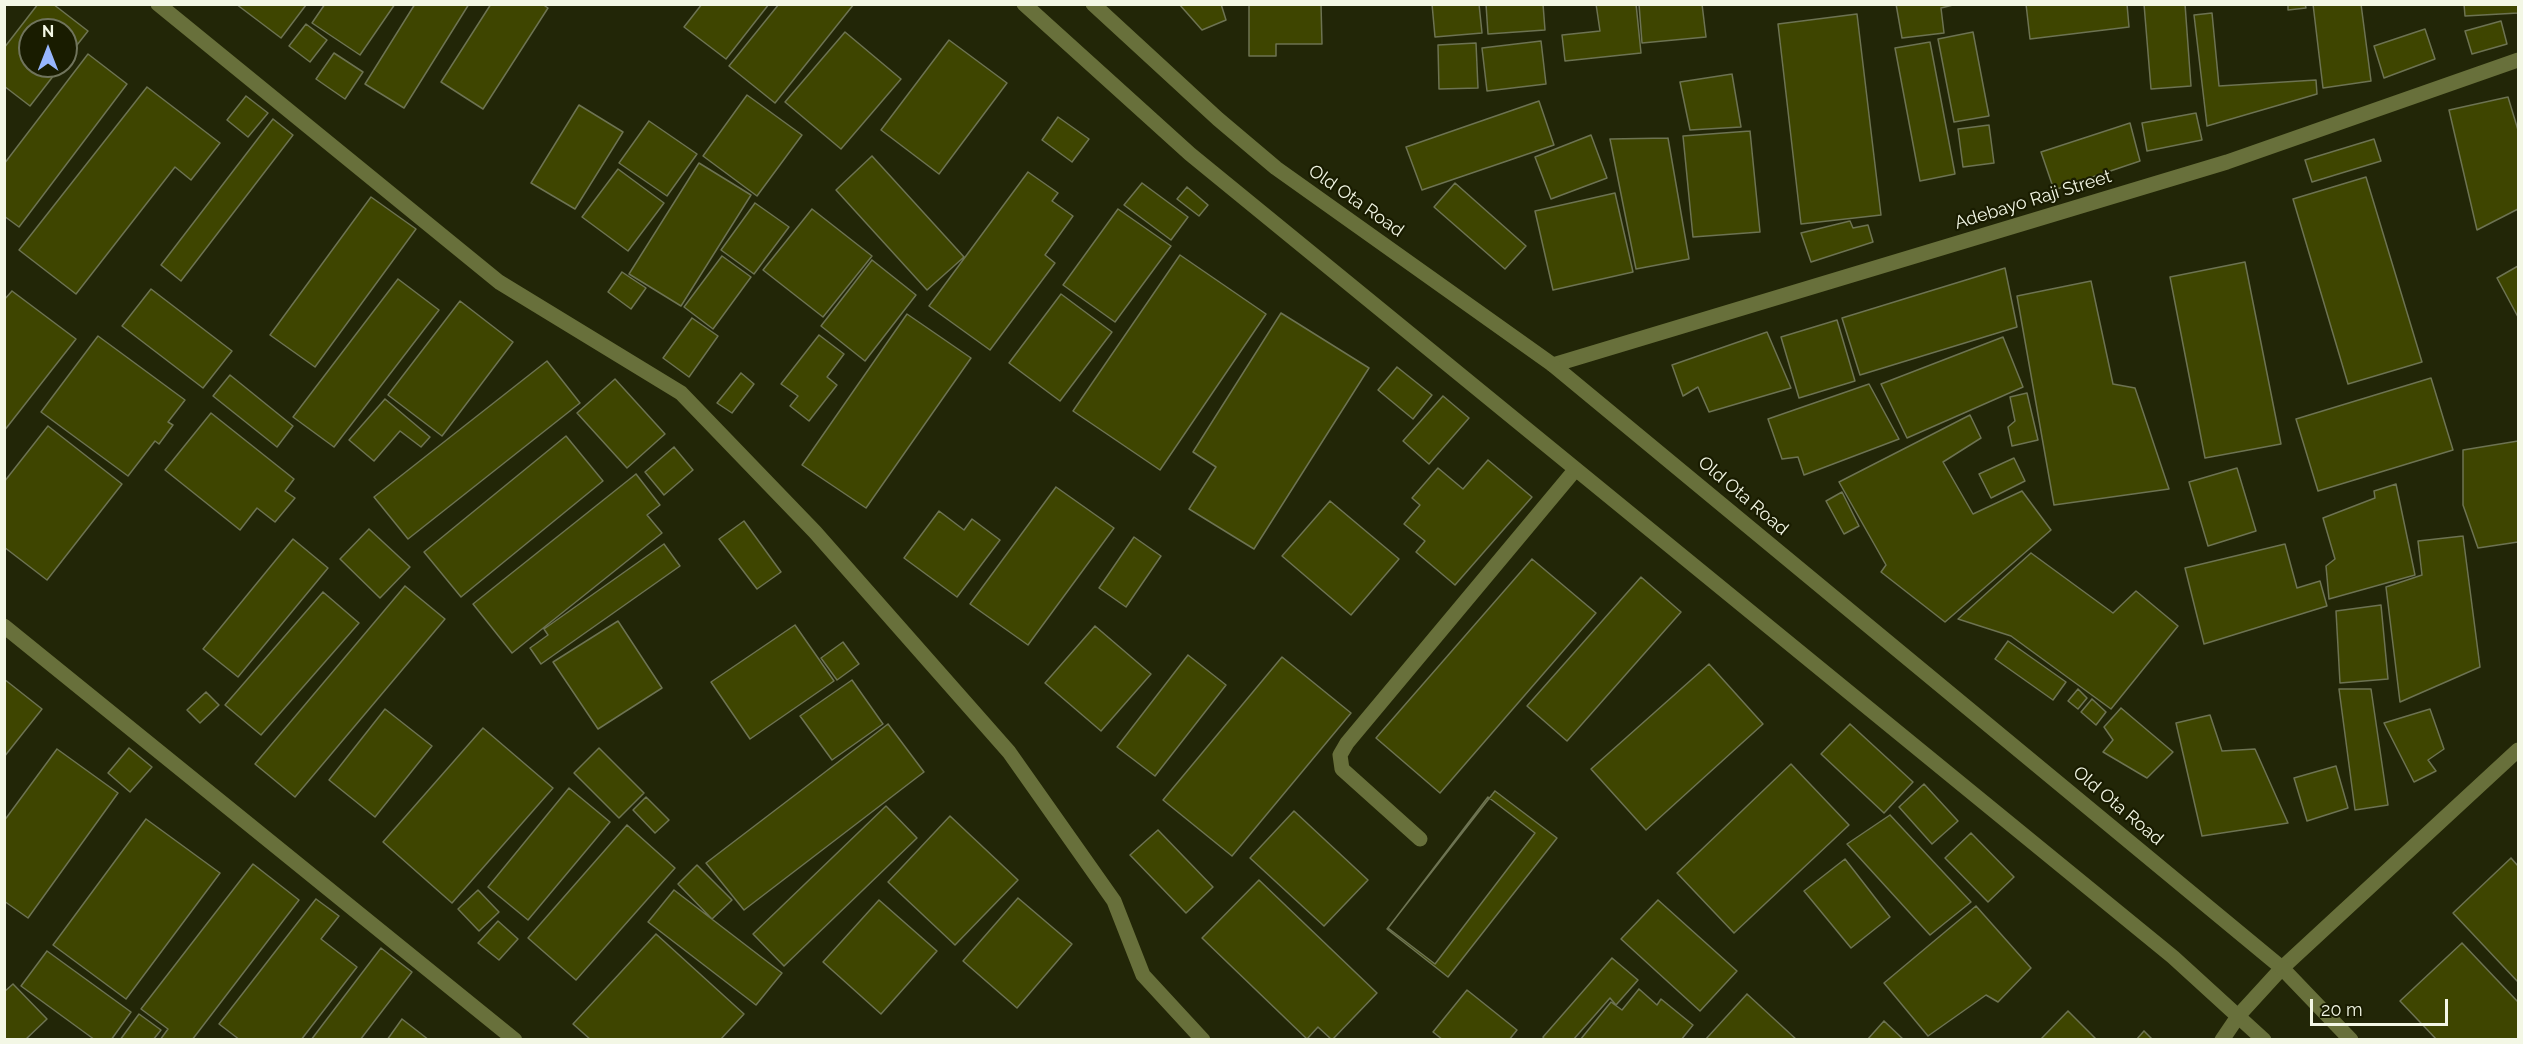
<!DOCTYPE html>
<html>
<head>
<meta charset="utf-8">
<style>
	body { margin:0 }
	#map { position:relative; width:2523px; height:1044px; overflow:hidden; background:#222607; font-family:Raleway,sans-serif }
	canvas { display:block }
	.frame { position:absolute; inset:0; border:6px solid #f3f7e5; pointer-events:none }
	.north { position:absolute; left:18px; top:18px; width:60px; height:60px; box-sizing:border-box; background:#191c00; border:2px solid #70745c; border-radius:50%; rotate:0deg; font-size:16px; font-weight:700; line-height:24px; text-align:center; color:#f3f7e5 }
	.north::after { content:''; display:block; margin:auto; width:21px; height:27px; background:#97b6fd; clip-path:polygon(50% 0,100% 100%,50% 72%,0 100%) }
	.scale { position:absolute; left:2310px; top:999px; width:138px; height:27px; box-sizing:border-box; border:3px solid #f3f7e5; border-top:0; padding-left:8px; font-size:18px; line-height:21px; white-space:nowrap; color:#f3f7e5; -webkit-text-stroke:4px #191c00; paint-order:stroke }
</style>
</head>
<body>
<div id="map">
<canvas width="2523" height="1044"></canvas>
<div class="frame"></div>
<div class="north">N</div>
<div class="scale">20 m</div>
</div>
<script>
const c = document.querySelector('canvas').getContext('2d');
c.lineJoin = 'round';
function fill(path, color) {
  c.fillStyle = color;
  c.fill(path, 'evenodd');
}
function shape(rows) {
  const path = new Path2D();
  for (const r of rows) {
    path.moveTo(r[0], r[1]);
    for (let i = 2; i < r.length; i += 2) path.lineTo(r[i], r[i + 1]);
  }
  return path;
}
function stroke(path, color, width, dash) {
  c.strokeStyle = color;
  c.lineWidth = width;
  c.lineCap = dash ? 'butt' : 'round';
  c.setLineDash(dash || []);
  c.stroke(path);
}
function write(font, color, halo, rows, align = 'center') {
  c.font = font + ' Raleway,sans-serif';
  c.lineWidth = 4.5;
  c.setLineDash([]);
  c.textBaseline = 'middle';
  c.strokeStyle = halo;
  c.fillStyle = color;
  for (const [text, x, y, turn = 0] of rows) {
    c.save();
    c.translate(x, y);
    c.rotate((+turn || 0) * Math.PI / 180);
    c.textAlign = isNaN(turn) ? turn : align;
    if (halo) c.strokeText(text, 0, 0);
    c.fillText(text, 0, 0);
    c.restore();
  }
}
const building = shape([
	[38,4,53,4,88,31,66,59,66,30,30,30,30,66,61,66,30,106,4,86,4,48,38,4],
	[236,4,306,4,306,5,281,38,236,4],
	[325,4,395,4,360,55,312,23,325,4],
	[415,4,469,4,404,108,365,84,415,4],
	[491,4,542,4,548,8,483,109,441,82,491,4],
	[702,4,769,4,726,59,684,27,702,4],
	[779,4,854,4,775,103,729,66,779,4],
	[1179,4,1221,4,1226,20,1202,30,1179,4],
	[1249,4,1321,4,1322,44,1276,44,1276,56,1249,56,1249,4],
	[1432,4,1479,4,1482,33,1435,37,1432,4],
	[1486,4,1543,4,1545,30,1488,34,1486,4],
	[1596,4,1636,4,1641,53,1565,61,1562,35,1600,31,1596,4],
	[1639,4,1702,4,1706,37,1642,43,1639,4],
	[1896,4,1957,4,1941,8,1944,33,1902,38,1896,4],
	[2026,4,2127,4,2129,27,2030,39,2026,4],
	[2144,4,2185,4,2191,86,2151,89,2144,4],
	[2288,4,2305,4,2306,8,2288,10,2288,4],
	[2313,4,2361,4,2371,81,2323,88,2313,4],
	[2464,4,2518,4,2518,13,2465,16,2464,4],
	[2212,13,2219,86,2316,80,2317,94,2207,126,2194,15,2212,13],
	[1857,14,1881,215,1801,224,1778,24,1857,14],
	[2501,21,2507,44,2472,54,2465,31,2501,21],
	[306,24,327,40,310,62,289,46,306,24],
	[2425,29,2435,59,2384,78,2374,46,2425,29],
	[845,32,901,79,841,149,785,102,845,32],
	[1973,32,1989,116,1954,122,1938,39,1973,32],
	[949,40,1007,83,939,174,881,130,949,40],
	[1541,41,1546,84,1487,91,1482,48,1541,41],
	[1930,42,1955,174,1920,181,1895,48,1930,42],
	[1476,43,1478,88,1439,89,1438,45,1476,43],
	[334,53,363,72,345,99,316,79,334,53],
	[88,54,127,84,19,227,4,216,4,164,88,54],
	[1732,74,1741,127,1690,130,1680,82,1732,74],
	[147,87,220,143,191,180,175,167,76,294,19,250,147,87],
	[747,95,802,135,757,196,703,156,747,95],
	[246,96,268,113,248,137,227,120,246,96],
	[2508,97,2518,130,2518,209,2477,230,2449,110,2508,97],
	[1539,101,1554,145,1422,190,1406,147,1539,101],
	[579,105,623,132,575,209,531,183,579,105],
	[2196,113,2202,140,2147,151,2142,123,2196,113],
	[1058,117,1089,139,1072,162,1042,140,1058,117],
	[273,119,293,135,181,281,161,265,273,119],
	[649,121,697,154,667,196,619,163,649,121],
	[2130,123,2140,161,2054,190,2041,152,2130,123],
	[1989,125,1994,163,1963,167,1958,129,1989,125],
	[1750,131,1760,232,1693,237,1683,136,1750,131],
	[1591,135,1607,178,1551,199,1535,157,1591,135],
	[1668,138,1689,259,1636,269,1610,139,1668,138],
	[2374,139,2381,161,2312,182,2305,160,2374,139],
	[872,156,964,257,927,290,836,190,872,156],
	[699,163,751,195,681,306,629,274,699,163],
	[618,169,664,203,628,251,582,217,618,169],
	[1028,172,1058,193,1052,201,1073,216,1045,255,1055,263,990,350,929,306,1028,172],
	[2366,177,2422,362,2348,384,2293,199,2366,177],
	[1142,183,1188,217,1171,240,1124,205,1142,183],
	[1455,183,1526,246,1505,269,1434,207,1455,183],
	[1187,187,1208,205,1199,216,1177,199,1187,187],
	[1615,193,1633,272,1553,290,1535,211,1615,193],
	[371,197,416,229,315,367,270,335,371,197],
	[755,203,789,227,754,274,721,250,755,203],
	[812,209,872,256,823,317,763,270,812,209],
	[1118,209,1171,246,1115,322,1063,285,1118,209],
	[1850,221,1853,228,1868,225,1873,242,1811,262,1801,233,1850,221],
	[1180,255,1266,314,1160,470,1073,411,1180,255],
	[722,256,751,277,713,329,684,307,722,256],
	[872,260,916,295,865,361,821,326,872,260],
	[2245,262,2281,444,2205,458,2170,277,2245,262],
	[2518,266,2518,317,2497,278,2518,266],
	[2005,268,2017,327,1860,375,1842,318,2005,268],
	[622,272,646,288,631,309,608,292,622,272],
	[398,279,439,310,334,447,293,417,398,279],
	[2091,281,2113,384,2135,388,2169,489,2054,505,2017,296,2091,281],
	[151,289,232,351,203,388,122,326,151,289],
	[12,291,76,339,4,431,4,300,12,291],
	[1061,294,1112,332,1060,401,1009,363,1061,294],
	[460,301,513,342,442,436,388,395,460,301],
	[1281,313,1369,368,1254,549,1189,509,1216,467,1193,452,1281,313],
	[907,314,971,358,866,508,802,465,907,314],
	[692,318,718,336,689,377,663,358,692,318],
	[1837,320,1855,381,1799,398,1781,337,1837,320],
	[1767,332,1791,388,1709,412,1698,387,1683,396,1672,365,1767,332],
	[819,335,844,354,827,377,837,385,809,421,790,406,798,396,781,384,819,335],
	[98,336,185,400,168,422,173,425,159,444,155,441,128,476,41,412,98,336],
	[2003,337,2023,387,1907,438,1881,384,2003,337],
	[547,361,580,403,408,539,374,497,547,361],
	[1397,367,1432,395,1413,419,1378,390,1397,367],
	[741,373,754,384,732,413,717,403,741,373],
	[230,375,293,426,277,447,213,396,230,375],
	[2431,378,2453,450,2318,491,2296,419,2431,378],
	[615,379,665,434,627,468,577,413,615,379],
	[1869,384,1899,439,1804,475,1798,457,1782,459,1768,419,1869,384],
	[2027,393,2038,440,2012,446,2008,427,2015,421,2010,397,2027,393],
	[1443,396,1469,418,1429,464,1403,441,1443,396],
	[385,399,430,437,421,447,400,431,374,461,349,440,385,399],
	[211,413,294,479,285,491,295,498,275,522,257,508,240,530,165,470,211,413],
	[1970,415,1981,438,1943,462,1973,514,2022,491,2051,530,1945,622,1881,572,1886,565,1839,482,1970,415],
	[48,426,122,484,47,580,4,547,4,482,48,426],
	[566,436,603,481,461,597,424,552,566,436],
	[2518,441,2518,542,2478,548,2463,505,2463,450,2518,441],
	[674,447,693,470,664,495,645,472,674,447],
	[2014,458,2025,481,1991,498,1979,474,2014,458],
	[1488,460,1532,497,1455,585,1416,552,1425,541,1404,524,1420,505,1412,498,1438,468,1463,489,1488,460],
	[2237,468,2256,531,2208,546,2189,482,2237,468],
	[636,474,660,505,647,515,662,533,512,653,473,604,636,474],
	[2396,484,2415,575,2329,599,2326,566,2335,559,2323,518,2375,498,2374,491,2396,484],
	[1056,487,1114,528,1028,645,970,604,1056,487],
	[1842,492,1859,526,1844,534,1826,501,1842,492],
	[1330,501,1399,559,1351,615,1282,556,1330,501],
	[939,511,964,530,972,519,1000,540,957,597,904,558,939,511],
	[744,521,781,572,757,589,719,539,744,521],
	[369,529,410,567,380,598,340,559,369,529],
	[2463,536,2480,667,2400,702,2386,587,2422,575,2418,541,2463,536],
	[1134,537,1161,556,1126,607,1099,588,1134,537],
	[293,539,328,568,238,677,203,649,293,539],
	[664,544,680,566,541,664,530,648,548,635,544,629,664,544],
	[2285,544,2297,588,2320,581,2327,606,2204,644,2185,568,2285,544],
	[2031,553,2113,613,2136,591,2178,626,2111,709,2011,636,1958,619,2031,553],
	[1532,559,1596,613,1440,793,1376,738,1532,559],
	[1641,577,1681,612,1567,741,1527,706,1641,577],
	[405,586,445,619,295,797,255,764,405,586],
	[323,592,359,623,261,735,225,705,323,592],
	[2381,605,2388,679,2340,683,2336,611,2381,605],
	[618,621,662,688,598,729,553,662,618,621],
	[795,625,834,681,750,739,711,682,795,625],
	[1095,626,1151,674,1101,731,1045,683,1095,626],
	[2008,641,2066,682,2053,700,1995,659,2008,641],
	[843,642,859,664,837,680,821,658,843,642],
	[1188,655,1226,685,1155,776,1117,747,1188,655],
	[1282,657,1351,713,1232,856,1163,800,1282,657],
	[1709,664,1763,724,1646,830,1591,769,1709,664],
	[4,679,42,709,4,757,4,679],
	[852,680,883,724,832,760,800,716,852,680],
	[2078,689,2087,698,2078,709,2068,701,2078,689],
	[2339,689,2371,689,2388,805,2355,810,2339,689],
	[206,692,219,705,200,723,187,710,206,692],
	[2092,699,2106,712,2096,725,2081,712,2092,699],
	[2121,708,2173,752,2147,778,2103,752,2113,740,2104,727,2121,708],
	[385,709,432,746,375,817,329,780,385,709],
	[2430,709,2444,749,2428,760,2436,771,2414,782,2384,723,2430,709],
	[2210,715,2222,751,2255,749,2288,823,2202,836,2176,723,2210,715],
	[888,724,924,772,744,910,706,863,888,724],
	[1850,724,1913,782,1884,813,1821,754,1850,724],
	[483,728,553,788,452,903,383,842,483,728],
	[129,748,152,767,130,792,108,773,129,748],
	[599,748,644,793,619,818,574,773,599,748],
	[57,749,118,793,28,918,4,901,4,821,57,749],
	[1791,764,1849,825,1734,933,1677,873,1791,764],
	[2336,766,2348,808,2307,821,2294,778,2336,766],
	[1924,784,1958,821,1932,844,1899,807,1924,784],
	[569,788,610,822,528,920,488,887,569,788],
	[1495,791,1557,838,1448,977,1387,929,1495,791],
	[646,797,669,820,655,833,633,810,646,797],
	[1488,797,1535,833,1435,964,1388,928,1488,797],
	[886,806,917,838,784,966,753,934,886,806],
	[1294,811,1368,880,1324,926,1250,858,1294,811],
	[1890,815,1971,902,1930,935,1847,844,1890,815],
	[950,816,1018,880,955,945,888,882,950,816],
	[146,819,220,873,126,999,53,945,146,819],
	[627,825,675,868,576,980,528,938,627,825],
	[1158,830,1213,887,1186,913,1130,855,1158,830],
	[1971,833,2014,877,1988,902,1945,858,1971,833],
	[2511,858,2518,866,2518,982,2453,913,2511,858],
	[1845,859,1890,917,1851,948,1804,891,1845,859],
	[253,864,299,900,192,1040,160,1040,168,1029,141,1009,253,864],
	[697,865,732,900,712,919,678,884,697,865],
	[1259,880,1377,993,1332,1040,1318,1027,1307,1039,1202,938,1259,880],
	[478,890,499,912,479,931,458,909,478,890],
	[674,890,782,973,756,1005,648,922,674,890],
	[1018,898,1072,944,1017,1008,963,961,1018,898],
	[316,899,339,916,321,939,357,967,301,1040,240,1040,219,1024,316,899],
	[879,900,937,951,881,1014,823,962,879,900],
	[1658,900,1737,971,1700,1011,1621,939,1658,900],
	[1976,906,2031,968,1998,1002,1986,995,1928,1036,1884,983,1976,906],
	[498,921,518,939,499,960,478,943,498,921],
	[656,934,744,1014,720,1040,591,1040,573,1024,656,934],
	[2462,943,2518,1002,2518,1040,2437,1040,2400,1001,2462,943],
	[381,948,412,972,360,1040,311,1040,381,948],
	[47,951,131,1012,111,1040,95,1040,21,986,47,951],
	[1612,958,1638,980,1616,1005,1610,998,1573,1040,1545,1040,1543,1037,1612,958],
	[13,984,47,1019,25,1040,4,1040,4,992,13,984],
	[1639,989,1657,1005,1661,999,1693,1025,1681,1040,1580,1040,1611,1002,1622,1010,1639,989],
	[1467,990,1517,1030,1509,1040,1443,1040,1433,1032,1467,990],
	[1747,994,1797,1040,1705,1040,1747,994],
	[2068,1011,2097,1040,2040,1040,2068,1011],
	[139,1014,161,1030,153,1040,120,1040,139,1014],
	[402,1019,429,1040,387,1040,402,1019],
	[1884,1021,1904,1040,1867,1040,1884,1021],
	[2144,1031,2153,1040,2136,1040,2144,1031]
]);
const service = shape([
	[1420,839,1342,769,1340,755,1347,743,1575,470]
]);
const minor = shape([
	[158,4,499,282,681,393,815,532,1009,752,1114,901,1143,975,1203,1040],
	[1553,365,2227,162,2518,60],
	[4,626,515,1040],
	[2222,1040,2239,1015,2282,968,2518,750]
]);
const tertiary = shape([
	[1024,4,1190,154,2173,957,2264,1040],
	[1093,4,1218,119,1276,168,1553,365,2282,968,2351,1040]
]);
const streetNames = [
	["Adebayo Raji Street",2033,200,-17],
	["Old Ota Road",1356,201,35],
	["Old Ota Road",1743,496,40],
	["Old Ota Road",2118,806,40]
];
fill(building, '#3e4500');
stroke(building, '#6d7352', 1.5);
stroke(service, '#68703b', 15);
stroke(minor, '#68703b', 15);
stroke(tertiary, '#68703b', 15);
write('18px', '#f3f7e5', '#191c00', streetNames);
</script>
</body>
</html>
